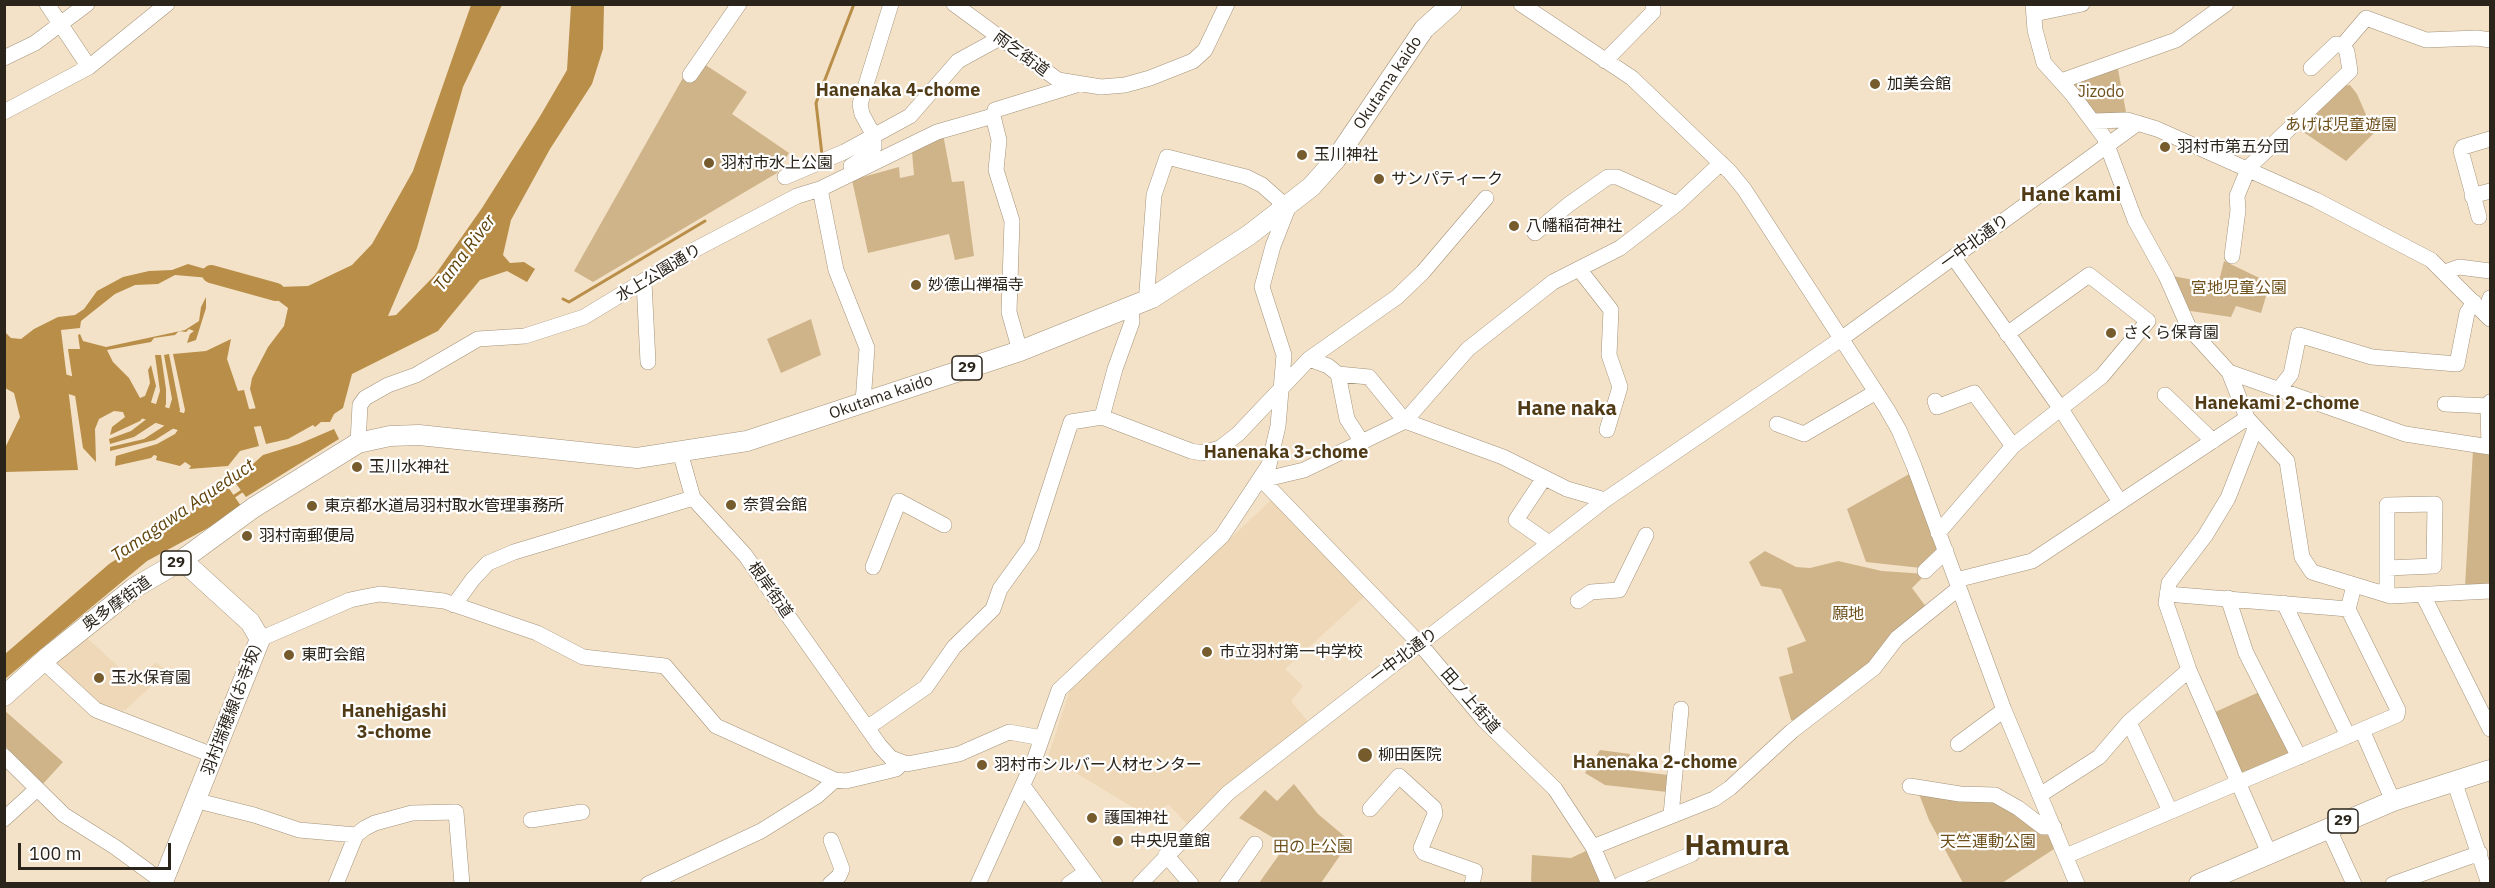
<!DOCTYPE html>
<html>
<head>
<meta charset="utf-8">
<style>
	body { margin:0 }
	#map { position:relative; width:2495px; height:888px; overflow:hidden; background:#f4e2c8; font-family:"IBM Plex Sans",sans-serif }
	canvas { display:block }
	.frame { position:absolute; inset:0; border:6px solid #2a241a; pointer-events:none }
	.scale { position:absolute; left:18px; top:843px; width:153px; height:27px; box-sizing:border-box; border:3px solid #2a241a; border-top:0; padding-left:8px; font-size:18px; line-height:21px; white-space:nowrap; color:#2a241a; -webkit-text-stroke:4px #fff; paint-order:stroke }
</style>
</head>
<body>
<div id="map">
<canvas width="2495" height="888"></canvas>
<div class="frame"></div>
<div class="scale">100 m</div>
</div>
<script>
const c = document.querySelector('canvas').getContext('2d');
c.lineJoin = 'round';
function fill(path, color) {
  c.fillStyle = color;
  c.fill(path, 'evenodd');
}
function shape(rows) {
  const path = new Path2D();
  for (const r of rows) {
    path.moveTo(r[0], r[1]);
    for (let i = 2; i < r.length; i += 2) path.lineTo(r[i], r[i + 1]);
  }
  return path;
}
function stroke(path, color, width, dash) {
  c.strokeStyle = color;
  c.lineWidth = width;
  c.lineCap = dash ? 'butt' : 'round';
  c.setLineDash(dash || []);
  c.stroke(path);
}
function write(font, color, halo, rows, align = 'center') {
  c.font = font + ' "IBM Plex Sans","Noto Sans JP",sans-serif';
  c.lineWidth = 4.5;
  c.setLineDash([]);
  c.textBaseline = 'middle';
  c.strokeStyle = halo;
  c.fillStyle = color;
  for (const [text, x, y, turn = 0] of rows) {
    c.save();
    c.translate(x, y);
    c.rotate((+turn || 0) * Math.PI / 180);
    c.textAlign = isNaN(turn) ? turn : align;
    if (halo) c.strokeText(text, 0, 0);
    c.fillText(text, 0, 0);
    c.restore();
  }
}
const built = shape([
	[1271,500,1367,594,1285,669,1303,686,1291,701,1308,722,1187,824,1168,804,1152,819,1048,756,1070,690],
	[85,636,136,683,156,662,167,672,124,711,94,703,53,664]
]);
const green = shape([
	[704,64,747,92,732,114,789,153,777,173,593,282,574,271,684,76],
	[2117,64,2126,112,2091,115,2066,80],
	[2350,85,2357,94,2374,133,2346,161,2296,127,2341,86],
	[943,134,952,182,964,181,974,256,955,260,949,234,868,253,852,180,899,167,900,178,914,175,912,152],
	[2224,261,2270,283,2261,313,2236,306,2231,317,2184,310,2173,276,2218,285],
	[811,319,821,355,781,373,767,339],
	[2473,450,2490,451,2490,586,2465,586],
	[1911,473,1940,550,1921,568,1866,562,1847,509],
	[1765,551,1796,567,1810,568,1838,561,1882,571,1926,574,1912,588,1927,608,1872,667,1796,722,1791,720,1779,677,1793,673,1787,648,1806,641,1781,589,1761,586,1749,562],
	[2257,693,2261,693,2290,749,2288,755,2244,774,2238,772,2213,713],
	[4,710,63,762,42,785,5,746],
	[1600,750,1630,754,1628,770,1668,775,1667,792,1605,785,1585,773],
	[1294,784,1318,814,1350,841,1321,883,1259,883,1286,845,1239,818,1265,790,1277,801],
	[1919,794,1987,798,2048,834,2054,849,2002,883,1963,883,1929,820],
	[1588,850,1602,884,1531,884,1532,855,1571,858]
]);
const water = shape([
	[471,5,502,5,463,87,417,248,388,316,396,315,435,275,482,208,539,118,567,70,571,5,604,5,603,49,592,84,550,149,511,220,503,255,510,263,524,262,535,269,527,282,507,271,480,280,438,331,352,374,343,408,334,414,330,422,321,422,315,427,313,425,288,439,266,444,250,389,252,378,268,347,284,326,288,308,275,298,277,287,308,286,352,265,372,244,413,171],
	[188,264,212,271,210,278,175,275,158,284,135,285,115,294,81,321,80,328,61,330,78,470,5,472,5,448,20,417,14,393,5,388,5,332,11,338,21,339,34,329,58,317,75,315,84,309,97,291,123,277,149,271,172,270],
	[206,297,206,308,196,340,187,343,190,334,194,331,189,329,186,332,179,331,175,335,154,338,151,342,107,350,113,362,129,378,140,398,145,396,150,383,148,370,151,365,156,386,148,412,140,421,110,435,112,427,125,417,123,412,114,411,99,419,95,429,96,462,83,448,68,349,80,349,78,335,80,334,83,341,106,347,185,330,199,321,201,307],
	[231,339,227,359,238,391,244,390,259,446,240,451,228,466,189,469,191,466,185,462,180,466,156,460,157,456,154,455,151,458,115,466,116,456,157,444,175,434,180,427,185,410,173,354,206,351],
	[169,354,180,410,174,428,155,440,110,451,110,447,144,439,164,426,172,399,164,355],
	[155,355,161,355,166,389,166,404,160,420,134,437,110,444,109,439,131,431,153,414,160,391],
	[334,429,339,439,246,497,234,481,263,455,299,444],
	[228,487,241,506,219,522,147,561,5,679,5,654,109,564]
]);
const stream = shape([
	[822,155,816,103,854,4],
	[563,299,569,302,705,221],
	[233,497,245,489]
]);
const river = shape([
	[211,274,276,292],
	[4,364,95,393],
	[127,404,191,425,268,416,277,406]
]);
const minor = shape([
	[47,4,89,67],
	[954,4,1058,80,1101,87,1125,85,1150,78,1193,61,1205,50,1227,4],
	[1521,4,1632,78,1730,172,1744,189,1887,409,1899,430,1914,466,2004,710,2077,884],
	[2033,4,2035,30,2044,63,2072,94,2104,137,2135,220,2166,276,2189,328,2229,372,2247,418,2287,461,2302,557,2312,572,2391,596,2490,591],
	[2034,14,2082,4],
	[4,58,35,43,87,4],
	[1605,61,1653,12,1653,4],
	[2311,68,2336,44,2343,45,2366,18,2426,40,2477,38,2490,40],
	[690,75,739,4],
	[2061,81,2176,40,2226,4],
	[4,112,89,67,167,4],
	[993,116,999,140,996,170,1012,221,1009,312,1020,351],
	[993,116,995,110,1076,85],
	[2093,121,2127,120,2157,129,2316,200,2431,260,2490,319],
	[851,166,871,153,874,147,874,136,862,114,860,104,891,4],
	[785,177,844,152,910,116,958,61,1000,38],
	[820,189,836,270,867,348,863,402],
	[2472,196,2490,191],
	[2479,217,2461,151,2463,147,2490,139],
	[1535,233,1568,205,1608,177,1617,177,1677,204],
	[2232,256,2238,210,2237,196,2249,167,2350,71,2347,52,2343,45],
	[1954,258,2061,409,2120,502],
	[1579,269,1611,310,1609,355,1620,387,1607,430],
	[2445,272,2459,267,2490,271],
	[644,282,648,362],
	[2485,313,2490,298],
	[1309,359,1328,366,1338,374,1347,419,1362,442],
	[2229,372,2405,434,2490,447],
	[1338,374,1369,377,1405,421,1503,457,1567,489,1605,500],
	[2280,388,2291,374,2299,335,2372,357,2457,364,2467,313,2474,302],
	[2165,395,2213,441],
	[1935,401,1937,407,1974,393,2013,446],
	[2445,404,2489,406],
	[1102,417,1115,369,1132,322,1131,308],
	[1777,424,1804,434,1876,392],
	[2255,429,2228,498,2205,536,2169,583,2166,603,2189,670,2269,853],
	[358,443,360,405,365,398,388,385,416,375,478,339,525,336,584,317,696,249,797,196,820,189,937,132,993,116],
	[2489,447,2488,409,2490,402],
	[680,452,693,498,745,555,880,746,891,758,907,764,959,754,1009,732,1042,738],
	[1544,478,1516,520,1549,543],
	[1262,480,1304,470,1405,421,1468,349,1553,282,1620,248,1677,204,1721,163],
	[1262,480,1420,644,1484,720,1555,789,1593,847,1609,884],
	[1938,533,2013,446,2102,376,2148,321,2089,275,2007,334],
	[873,567,899,501,944,525],
	[1925,571,1946,551],
	[1956,580,2032,561,2247,418],
	[2167,594,2348,609],
	[2387,595,2387,505,2435,504,2434,566,2387,568],
	[2423,595,2490,729],
	[2228,598,2246,653,2299,757],
	[1578,601,1591,592,1619,590,1646,535],
	[2284,603,2348,736],
	[454,605,473,579,488,563,514,552,693,498],
	[260,639,350,600,364,597,380,594,444,601,537,633,583,657,665,666,716,726,835,780,846,781,884,772,896,769,902,763],
	[43,661,96,710,215,756],
	[2129,722,2170,811],
	[867,728,926,687,954,647,993,609,1000,589,1031,546,1071,422,1102,417,1191,451,1202,453,1220,448,1238,434,1309,359,1397,297,1423,272,1486,198],
	[2362,730,2393,801],
	[1958,744,2004,710],
	[4,756,64,815,115,847,163,882],
	[2454,781,2489,884],
	[1023,786,1095,884],
	[1910,786,1960,794,1995,795,2018,808,2043,827,2054,827],
	[2040,795,2099,757,2129,722,2189,670],
	[198,801,254,815,299,830,356,835],
	[1370,809,1399,776,1434,808,1435,814,1421,848,1424,853,1475,871,1472,884],
	[1671,815,1681,709],
	[4,819,37,789],
	[531,820,582,812],
	[2328,827,2354,884],
	[1593,847,1714,799,1730,788,1792,731,1874,668,1897,638,1959,588],
	[1166,855,1191,884],
	[2066,856,2397,715,2398,710,2348,609,2354,586],
	[336,884,356,835,365,828,375,823,412,813,456,812,462,884],
	[648,884,761,831,817,796,835,780],
	[830,884,839,876,842,869,831,840],
	[978,884,1035,758,1059,690,1222,536,1269,465,1278,426,1284,355,1262,287,1273,246,1288,208,1262,185,1246,177,1167,157,1154,195,1147,291,1152,298],
	[1069,884,1086,872],
	[1140,884,1228,793,1605,500,1841,339,2138,123],
	[1227,884,1255,844],
	[1621,884,1692,854],
	[2393,884,2480,853]
]);
const major = shape([
	[4,696,49,656,134,588,182,560,253,508,358,443,390,436,419,435,637,458,747,441,1020,351,1152,298,1249,235,1311,187,1336,159,1424,29,1452,4],
	[162,884,260,639,250,622,182,560],
	[2199,884,2393,801,2490,770]
]);
const markers = [
	[1875,84,6,"#765b2d"],
	[2165,147,6,"#765b2d"],
	[1302,155,6,"#765b2d"],
	[709,163,6,"#765b2d"],
	[1379,179,6,"#765b2d"],
	[1514,226,6,"#765b2d"],
	[916,285,6,"#765b2d"],
	[2111,333,6,"#765b2d"],
	[357,467,6,"#765b2d"],
	[731,505,6,"#765b2d"],
	[312,506,6,"#765b2d"],
	[247,536,6,"#765b2d"],
	[1207,652,6,"#765b2d"],
	[289,655,6,"#765b2d"],
	[99,678,6,"#765b2d"],
	[1365,755,8,"#765b2d"],
	[982,765,6,"#765b2d"],
	[1092,818,6,"#765b2d"],
	[1118,841,6,"#765b2d"]
];
const shields = [
	[967,368,30],
	[176,563,30],
	[2343,821,30]
];
const shieldNames = [
	["29",967,368],
	["29",176,563],
	["29",2343,821]
];
const streetNames = [
	["雨乞街道",1021,54,36],
	["Okutama kaido",1388,83,-56],
	["一中北通り",1975,242,-36],
	["水上公園通り",659,273,-31],
	["Okutama kaido",881,397,-19],
	["根岸街道",770,590,55],
	["奥多摩街道",117,604,-36],
	["一中北通り",1404,656,-37],
	["田ノ上街道",1470,701,49],
	["羽村瑞穂線(お寺坂)",232,710,-69]
];
const poiNames = [
	["加美会館",1887,84],
	["羽村市第五分団",2177,147],
	["玉川神社",1314,155],
	["羽村市水上公園",721,163],
	["サンパティーク",1391,179],
	["八幡稲荷神社",1526,226],
	["妙德山禅福寺",928,285],
	["さくら保育園",2123,333],
	["玉川水神社",369,467],
	["奈賀会館",743,505],
	["東京都水道局羽村取水管理事務所",324,506],
	["羽村南郵便局",259,536],
	["市立羽村第一中学校",1219,652],
	["東町会館",301,655],
	["玉水保育園",111,678],
	["柳田医院",1378,755],
	["羽村市シルバー人材センター",994,765],
	["護国神社",1104,818],
	["中央児童館",1130,841]
];
const parkNames = [
	["Jizodo",2101,92],
	["あげば児童遊園",2341,125],
	["宮地児童公園",2239,288],
	["願地",1848,614],
	["天竺運動公園",1988,842],
	["田の上公園",1313,847]
];
const neighbourhoodNames = [
	["Hanenaka 4-chome",898,91],
	["Hanekami 2-chome",2277,404],
	["Hanenaka 3-chome",1286,453],
	["Hanehigashi",394,712],
	["3-chome",394,733],
	["Hanenaka 2-chome",1655,763]
];
const waterNames = [
	["Tama River",465,253,-53],
	["Tamagawa Aqueduct",183,511,-34]
];
const quarterNames = [
	["Hane kami",2071,195],
	["Hane naka",1567,409]
];
const townNames = [
	["Hamura",1737,847]
];
fill(built, '#eed8b7');
fill(green, '#cfb48a');
fill(water, '#b88e48');
stroke(stream, '#b88e48', 3);
stroke(river, '#b88e48', 18);
stroke(minor, '#a3937a', 16);
stroke(major, '#a3937a', 21);
stroke(minor, '#fff', 15);
stroke(major, '#fff', 20);
for (const [x, y, r, color] of markers) {
  const dot = new Path2D();
  dot.arc(x, y, r, 0, 2 * Math.PI);
  c.fillStyle = color;
  c.fill(dot);
  stroke(dot, '#fff', 2);
}
for (const [x, y, w] of shields) {
  const box = new Path2D();
  box.roundRect(x - w / 2, y - 12, w, 24, 4.5);
  c.fillStyle = '#fff';
  c.fill(box);
  stroke(box, '#2a241a', 1.5);
}
write('bold 15px', '#2a241a', null, shieldNames);
write('16px', '#2a241a', '#fff', streetNames);
write('16px', '#2a241a', '#fff', poiNames, 'left');
write('16px', '#6e501b', '#fff', parkNames);
write('bold 18px', '#503b16', '#fff', neighbourhoodNames);
write('italic 18px', '#62450d', '#fff', waterNames);
write('bold 20px', '#503b16', '#fff', quarterNames);
write('bold 28px', '#503b16', '#fff', townNames);
</script>
</body>
</html>
